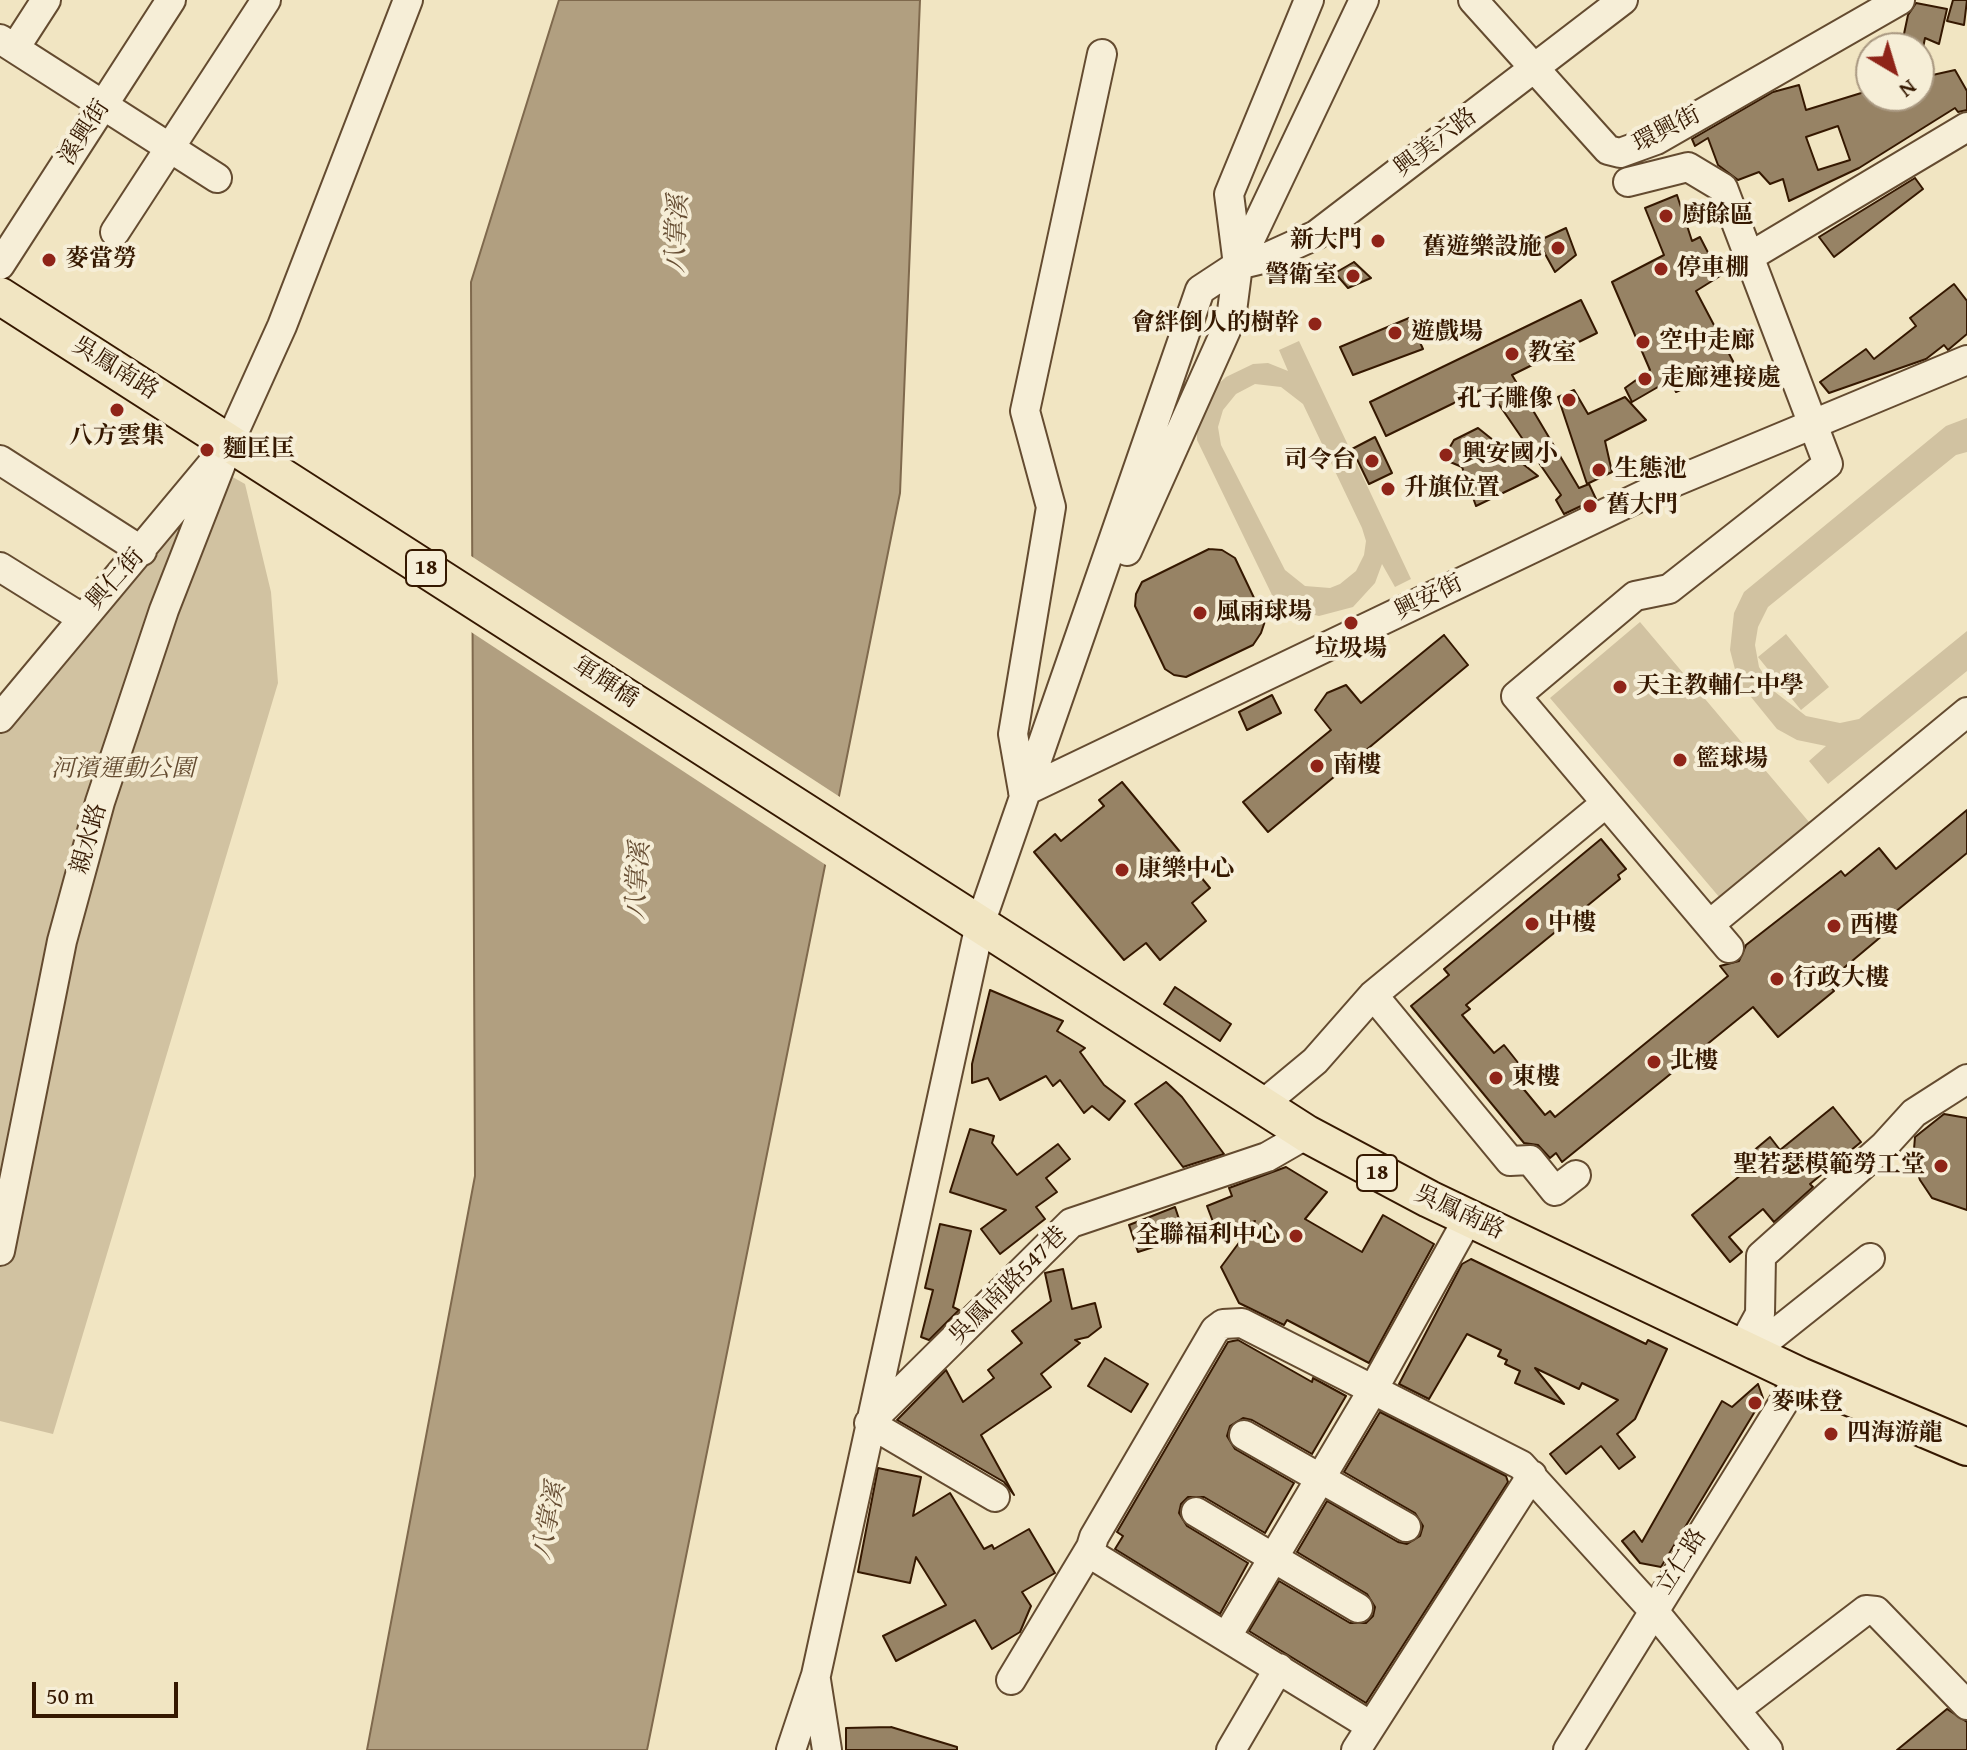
<!DOCTYPE html>
<html>
<head>
<meta charset="utf-8">
<style>
	body { margin:0 }
	#map { position:relative; width:1967px; height:1750px; overflow:hidden; background:#f1e5c2; font-family:"Gentium Book Plus",serif }
	canvas { display:block }
	.north { position:absolute; left:1855px; top:32px; width:80px; height:80px; box-sizing:border-box; background:#f6eed7; border:2px solid #a99881; border-radius:50%; rotate:142deg; font-size:22px; font-weight:700; line-height:32px; text-align:center; color:#351800 }
	.north::after { content:''; display:block; margin:auto; width:28px; height:36px; background:#8f2418; clip-path:polygon(50% 0,100% 100%,50% 72%,0 100%) }
	.scale { position:absolute; left:32px; top:1682px; width:146px; height:36px; box-sizing:border-box; border:4px solid #351800; border-top:0; padding-left:10px; font-size:24px; line-height:28px; white-space:nowrap; color:#351800; -webkit-text-stroke:6px #f6eed7; paint-order:stroke }
</style>
</head>
<body>
<div id="map">
<canvas width="1967" height="1750"></canvas>
<div class="north">N</div>
<div class="scale">50 m</div>
</div>
<script>
const c = document.querySelector('canvas').getContext('2d');
c.lineJoin = 'round';
function fill(path, color) {
  c.fillStyle = color;
  c.fill(path, 'evenodd');
}
function shape(rows) {
  const path = new Path2D();
  for (const r of rows) {
    path.moveTo(r[0], r[1]);
    for (let i = 2; i < r.length; i += 2) path.lineTo(r[i], r[i + 1]);
  }
  return path;
}
function stroke(path, color, width, dash) {
  c.strokeStyle = color;
  c.lineWidth = width;
  c.lineCap = dash ? 'butt' : 'round';
  c.setLineDash(dash || []);
  c.stroke(path);
}
function write(font, color, halo, rows, align = 'center') {
  c.font = font + ' "Gentium Book Plus","Noto Serif TC",serif';
  c.lineWidth = 8;
  c.setLineDash([]);
  c.textBaseline = 'middle';
  c.strokeStyle = halo;
  c.fillStyle = color;
  for (const [text, x, y, turn = 0] of rows) {
    c.save();
    c.translate(x, y);
    c.rotate((+turn || 0) * Math.PI / 180);
    c.textAlign = isNaN(turn) ? turn : align;
    if (halo) c.strokeText(text, 0, 0);
    c.fillText(text, 0, 0);
    c.restore();
  }
}
const green = shape([
	[1299,341,1411,579,1395,587,1382,564,1375,583,1353,607,1319,616,1285,608,1272,595,1197,440,1197,429,1214,388,1226,377,1253,364,1268,363,1288,371,1279,350],
	[1255,384,1281,387,1303,404,1362,528,1366,541,1364,555,1356,571,1340,584,1330,588,1305,586,1285,570,1221,445,1218,427,1223,410,1236,394],
	[1967,418,1967,452,1956,455,1768,607,1758,627,1755,645,1759,667,1775,692,1806,716,1840,723,1859,719,1967,631,1967,671,1828,784,1809,761,1826,746,1797,740,1777,729,1738,681,1730,650,1734,613,1744,592,1946,426],
	[215,467,245,484,271,592,278,683,53,1434,0,1421,0,725],
	[1640,622,1809,822,1720,898,1550,698],
	[1786,634,1829,687,1801,710,1758,657]
]);
const water = shape([
	[559,0,920,0,900,493,647,1750,367,1750,475,1176,471,282,559,0]
]);
const pier = shape([
	[468,554,843,799,829,867,468,630]
]);
const building = shape([
	[1953,0,1967,0,1964,25,1947,21,1953,0],
	[1916,3,1947,9,1939,44,1925,38,1923,48,1901,48,1908,15,1916,3],
	[1955,70,1967,91,1967,110,1958,112,1955,108,1859,168,1789,201,1783,179,1770,184,1759,172,1738,180,1718,165,1708,138,1695,146,1692,139,1773,92,1799,85,1806,110,1871,90,1871,96,1919,96,1919,78,1955,70],
	[1838,126,1850,160,1818,170,1806,137,1838,126],
	[1915,178,1923,189,1834,257,1819,237,1915,178],
	[1677,195,1692,241,1700,237,1720,276,1696,291,1735,365,1676,392,1670,380,1632,402,1625,388,1650,370,1612,282,1664,255,1645,208,1677,195],
	[1566,228,1576,255,1555,272,1538,241,1566,228],
	[1354,262,1371,278,1348,288,1335,273,1354,262],
	[1954,284,1967,301,1967,334,1948,350,1944,345,1926,359,1829,393,1820,382,1866,349,1874,359,1916,326,1910,318,1954,284],
	[1581,300,1597,333,1512,375,1579,488,1589,484,1596,499,1564,514,1556,500,1561,495,1487,387,1386,436,1370,402,1581,300],
	[1409,318,1423,349,1353,375,1340,347,1409,318],
	[1574,390,1588,414,1625,397,1646,420,1605,441,1612,472,1587,484,1558,397,1574,390],
	[1478,428,1538,476,1476,506,1462,467,1443,459,1454,440,1478,428],
	[1375,437,1392,473,1369,484,1352,449,1375,437],
	[1209,549,1222,550,1235,558,1265,621,1261,633,1253,645,1186,677,1174,675,1165,669,1135,606,1136,594,1142,582,1209,549],
	[1444,635,1468,665,1268,832,1243,802,1331,730,1315,710,1327,693,1346,685,1361,703,1444,635],
	[1272,695,1281,713,1247,730,1239,712,1272,695],
	[1122,782,1210,888,1192,903,1206,921,1160,960,1146,943,1124,960,1034,852,1055,834,1061,841,1104,806,1099,800,1122,782],
	[1967,810,1967,853,1883,922,1889,930,1827,982,1834,991,1778,1037,1753,1007,1562,1162,1556,1153,1550,1158,1538,1145,1524,1143,1411,1006,1449,975,1444,969,1601,839,1626,869,1618,875,1620,879,1466,1005,1470,1009,1462,1015,1494,1053,1504,1045,1527,1074,1517,1081,1545,1115,1550,1111,1555,1117,1728,976,1720,966,1739,961,1746,945,1841,871,1845,876,1879,848,1896,869,1967,810],
	[1175,987,1231,1024,1220,1041,1164,1004,1175,987],
	[990,990,1063,1021,1057,1031,1085,1048,1080,1052,1104,1085,1125,1101,1109,1120,1092,1106,1084,1113,1060,1080,1053,1086,1046,1076,1000,1100,988,1078,972,1083,972,1064,990,990],
	[1166,1082,1182,1097,1224,1154,1183,1167,1135,1104,1166,1082],
	[1833,1107,1861,1142,1810,1184,1813,1187,1774,1222,1763,1209,1729,1237,1742,1252,1730,1262,1692,1215,1747,1170,1740,1162,1770,1137,1780,1150,1833,1107],
	[1944,1114,1967,1118,1967,1210,1932,1198,1920,1180,1913,1161,1915,1137,1944,1114],
	[970,1129,994,1136,992,1143,1017,1175,1058,1144,1070,1159,1046,1178,1057,1192,1036,1207,1045,1219,1000,1254,981,1229,1006,1210,950,1192,970,1129],
	[1286,1167,1327,1192,1305,1219,1362,1252,1383,1215,1434,1244,1369,1363,1287,1320,1284,1325,1239,1303,1221,1267,1255,1221,1218,1235,1207,1206,1232,1196,1229,1188,1286,1167],
	[1175,1207,1185,1237,1138,1252,1129,1225,1175,1207],
	[940,1224,971,1231,953,1307,959,1310,929,1340,921,1337,933,1290,925,1288,940,1224],
	[1471,1259,1646,1344,1648,1340,1667,1349,1635,1419,1617,1434,1635,1457,1619,1469,1601,1446,1566,1474,1550,1454,1618,1400,1582,1383,1579,1389,1535,1368,1564,1404,1515,1383,1520,1371,1505,1364,1507,1360,1498,1356,1501,1350,1467,1334,1429,1399,1399,1384,1462,1264,1471,1259],
	[1063,1269,1072,1309,1095,1303,1101,1327,1088,1337,1075,1340,1080,1343,1041,1374,1051,1387,981,1435,1014,1495,1004,1482,897,1420,946,1370,963,1402,994,1378,988,1370,1022,1343,1012,1331,1051,1301,1045,1273,1063,1269],
	[1238,1340,1312,1382,1313,1378,1346,1396,1312,1454,1252,1420,1243,1418,1230,1426,1227,1436,1235,1449,1294,1483,1265,1533,1204,1497,1188,1497,1181,1504,1179,1513,1187,1526,1248,1563,1220,1614,1115,1549,1123,1536,1117,1532,1228,1342,1238,1340],
	[1105,1358,1148,1384,1131,1412,1088,1386,1105,1358],
	[1758,1384,1763,1398,1661,1567,1640,1563,1622,1541,1634,1531,1642,1542,1722,1401,1732,1407,1758,1384],
	[1380,1412,1506,1476,1508,1482,1366,1703,1249,1631,1279,1581,1350,1623,1366,1623,1373,1616,1375,1607,1367,1594,1297,1552,1327,1501,1398,1542,1407,1544,1420,1536,1423,1526,1415,1513,1344,1472,1380,1412],
	[878,1468,921,1477,913,1516,950,1493,984,1549,992,1545,994,1549,1029,1529,1055,1573,1022,1592,1031,1606,1020,1632,992,1649,975,1620,896,1661,883,1636,946,1605,916,1557,910,1583,858,1572,878,1468],
	[1947,1709,1967,1722,1967,1750,1897,1750,1947,1709],
	[891,1727,957,1747,957,1750,846,1750,846,1728,891,1727]
]);
const minor = shape([
	[1473,0,1608,150,1620,153,1656,140,1900,0],
	[0,39,217,178],
	[15,48,46,0],
	[1628,182,1688,167,1723,188,1828,464,1669,589,1635,596,1516,696,1729,948],
	[115,232,266,0],
	[1749,257,1967,127],
	[0,265,171,0],
	[1238,265,1263,259,1316,235,1623,0],
	[0,460,142,551],
	[1127,551,1231,319,1238,265,1229,194,1309,0],
	[0,567,82,618],
	[0,718,212,464],
	[1023,791,1013,734,1051,507,1025,411,1102,54],
	[1023,792,1650,492,1967,360],
	[1710,924,1967,712],
	[1373,995,1510,1161,1530,1160,1555,1191,1576,1175],
	[1262,1105,1315,1061,1373,995,1606,803],
	[0,1251,62,941,100,802,164,610,230,441,282,326,408,0],
	[1742,1347,1760,1314,1761,1256,1884,1146,1914,1113,1967,1079],
	[1752,1352,1870,1258],
	[1244,1435,1406,1527],
	[995,1497,869,1423,1071,1223,1267,1157,1307,1134],
	[1196,1512,1358,1608],
	[1227,1636,1374,1388,1469,1217],
	[816,1680,827,1750],
	[1011,1680,1091,1547],
	[1735,1710,1866,1610,1876,1611,1967,1705],
	[1371,1726,1094,1556,1091,1547,1094,1537,1215,1330,1223,1324,1242,1323,1521,1465,1652,1609,1768,1750],
	[791,1750,816,1675,980,924,1200,290,1238,265,1364,0],
	[1231,1750,1279,1668],
	[1356,1750,1532,1475],
	[1568,1750,1800,1376]
]);
const major = shape([
	[0,296,1307,1134,1429,1199,1800,1376,1967,1447]
]);
const markers = [
	[1666,216,8,"#8f2418"],
	[1378,241,8,"#8f2418"],
	[1558,248,8,"#8f2418"],
	[49,260,8,"#8f2418"],
	[1661,269,8,"#8f2418"],
	[1353,276,8,"#8f2418"],
	[1315,324,8,"#8f2418"],
	[1395,333,8,"#8f2418"],
	[1643,342,8,"#8f2418"],
	[1512,354,8,"#8f2418"],
	[1645,379,8,"#8f2418"],
	[1569,400,8,"#8f2418"],
	[117,410,8,"#8f2418"],
	[207,450,8,"#8f2418"],
	[1446,455,8,"#8f2418"],
	[1372,461,8,"#8f2418"],
	[1599,470,8,"#8f2418"],
	[1388,489,8,"#8f2418"],
	[1590,506,8,"#8f2418"],
	[1200,613,8,"#8f2418"],
	[1351,623,8,"#8f2418"],
	[1620,687,8,"#8f2418"],
	[1680,760,8,"#8f2418"],
	[1317,766,8,"#8f2418"],
	[1122,870,8,"#8f2418"],
	[1532,924,8,"#8f2418"],
	[1834,926,8,"#8f2418"],
	[1777,979,8,"#8f2418"],
	[1654,1062,8,"#8f2418"],
	[1496,1078,8,"#8f2418"],
	[1941,1166,8,"#8f2418"],
	[1296,1236,8,"#8f2418"],
	[1755,1403,8,"#8f2418"],
	[1831,1434,8,"#8f2418"]
];
const shields = [
	[426,568,40],
	[1377,1173,40]
];
const shieldNames = [
	["18",426,568],
	["18",1377,1173]
];
const streetNames = [
	["環興街",1667,130,-27],
	["溪興街",85,133,-57],
	["興美六路",1436,143,-37],
	["吳鳳南路",115,369,32],
	["興仁街",116,580,-48],
	["興安街",1429,598,-26],
	["軍輝橋",605,683,33],
	["親水路",90,839,-74],
	["吳鳳南路",1459,1213,25],
	["吳鳳南路547巷",1009,1286,-45],
	["立仁路",1682,1562,-58]
];
const poiNames = [
	["廚餘區",1682,216],
	["新大門",1362,241,"right"],
	["舊遊樂設施",1542,248,"right"],
	["麥當勞",65,260],
	["停車棚",1677,269],
	["警衛室",1337,276,"right"],
	["會絆倒人的樹幹",1299,324,"right"],
	["遊戲場",1411,333],
	["空中走廊",1659,342],
	["教室",1528,354],
	["走廊連接處",1661,379],
	["孔子雕像",1553,400,"right"],
	["八方雲集",117,437,"center"],
	["麵匡匡",223,450],
	["興安國小",1462,455],
	["司令台",1356,461,"right"],
	["生態池",1615,470],
	["升旗位置",1404,489],
	["舊大門",1606,506],
	["風雨球場",1216,613],
	["垃圾場",1351,650,"center"],
	["天主教輔仁中學",1636,687],
	["籃球場",1696,760],
	["南樓",1333,766],
	["康樂中心",1138,870],
	["中樓",1548,924],
	["西樓",1850,926],
	["行政大樓",1793,979],
	["北樓",1670,1062],
	["東樓",1512,1078],
	["聖若瑟模範勞工堂",1925,1166,"right"],
	["全聯福利中心",1280,1236,"right"],
	["麥味登",1771,1403],
	["四海游龍",1847,1434]
];
const parkNames = [
	["河濱運動公園",123,770]
];
const waterNames = [
	["八掌溪",678,234,-87],
	["八掌溪",639,881,-86],
	["八掌溪",550,1521,-78]
];
fill(green, '#d1c2a1');
fill(water, '#b19f80');
stroke(water, '#7f694d', 2);
fill(pier, '#f1e5c2');
fill(building, '#978365');
stroke(building, '#351800', 2);
stroke(minor, '#644b30', 32);
stroke(major, '#351800', 40);
stroke(minor, '#f6eed7', 28);
stroke(major, '#f1e5c2', 36);
for (const [x, y, r, color] of markers) {
  const dot = new Path2D();
  dot.arc(x, y, r, 0, 2 * Math.PI);
  c.fillStyle = color;
  c.fill(dot);
  stroke(dot, '#f6eed7', 3);
}
for (const [x, y, w] of shields) {
  const box = new Path2D();
  box.roundRect(x - w / 2, y - 18, w, 36, 6);
  c.fillStyle = '#f6eed7';
  c.fill(box);
  stroke(box, '#351800', 2);
}
write('bold 22px', '#351800', null, shieldNames);
write('24px', '#351800', '#f6eed7', streetNames);
write('bold 24px', '#351800', '#f6eed7', poiNames, 'left');
write('italic 24px', '#644b30', '#f6eed7', parkNames);
write('italic 26px', '#674e33', '#f6eed7', waterNames);
</script>
</body>
</html>
